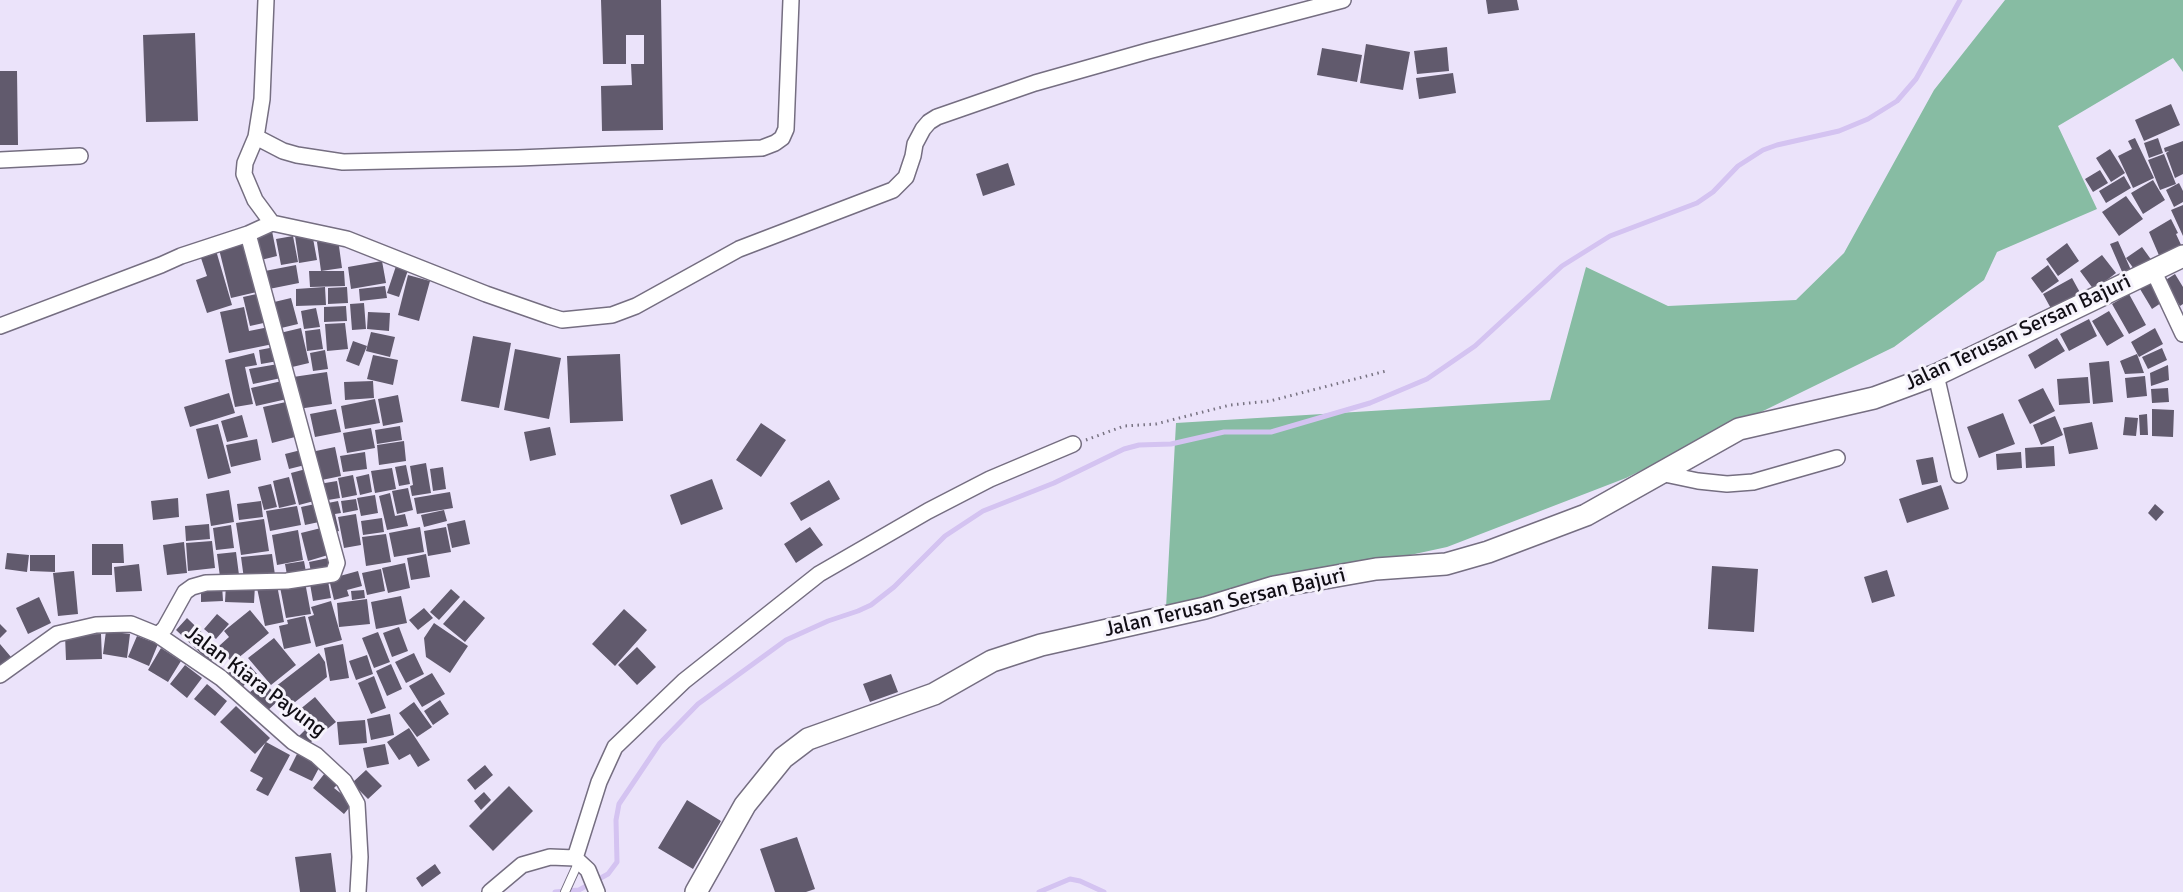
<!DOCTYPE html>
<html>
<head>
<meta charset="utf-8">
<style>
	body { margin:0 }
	canvas { display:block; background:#ebe3fa }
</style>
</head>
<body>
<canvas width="2183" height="892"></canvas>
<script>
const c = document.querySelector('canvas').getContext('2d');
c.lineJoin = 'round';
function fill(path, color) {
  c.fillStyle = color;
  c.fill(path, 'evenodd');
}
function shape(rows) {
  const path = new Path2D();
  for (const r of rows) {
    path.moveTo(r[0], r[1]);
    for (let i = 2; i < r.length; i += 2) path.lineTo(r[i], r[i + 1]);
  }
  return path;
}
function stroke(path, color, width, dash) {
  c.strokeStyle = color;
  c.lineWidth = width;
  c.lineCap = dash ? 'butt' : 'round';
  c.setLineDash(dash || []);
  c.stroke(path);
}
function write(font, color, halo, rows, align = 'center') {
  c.font = font + ' Signika,sans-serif';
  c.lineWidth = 6;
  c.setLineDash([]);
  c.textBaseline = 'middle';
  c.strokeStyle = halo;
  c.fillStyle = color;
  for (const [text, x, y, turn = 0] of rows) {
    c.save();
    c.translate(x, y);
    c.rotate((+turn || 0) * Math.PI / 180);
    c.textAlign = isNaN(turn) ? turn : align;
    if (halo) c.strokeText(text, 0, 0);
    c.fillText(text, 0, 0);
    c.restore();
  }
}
const forest = shape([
	[2005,0,2183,0,2183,72,2173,58,2058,126,2097,209,1997,252,1984,280,1894,347,1626,478,1447,547,1166,608,1176,423,1550,400,1586,267,1668,306,1796,300,1844,253,1934,90]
]);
const stream = shape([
	[555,892,579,890,608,874,617,862,616,820,619,804,660,743,698,704,786,640,828,621,858,611,871,605,894,587,945,536,983,511,1054,483,1124,449,1139,445,1171,444,1224,432,1271,432,1370,403,1427,379,1475,346,1562,266,1610,236,1697,203,1713,192,1738,166,1763,150,1777,145,1839,131,1868,119,1897,101,1916,79,1960,0],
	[1039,892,1070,879,1080,881,1104,892]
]);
const building = shape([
	[601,0,661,0,663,130,602,131,601,86,632,85,631,64,644,64,644,35,626,35,626,64,603,64],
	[1486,0,1517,0,1519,10,1488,14],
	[195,33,198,121,146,122,143,35],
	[1366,44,1410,52,1403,90,1360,83],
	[1447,47,1449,71,1417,74,1414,51],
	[1322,48,1362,55,1357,82,1317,75],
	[0,71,17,71,18,145,0,145],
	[1453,73,1456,93,1419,99,1416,78],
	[2171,104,2180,125,2144,141,2135,120],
	[2135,138,2154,178,2133,188,2118,156,2132,149,2128,141],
	[2158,138,2163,153,2149,158,2144,143],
	[2183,141,2183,174,2175,178,2166,153,2169,151,2165,152,2164,148],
	[2110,149,2125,173,2111,182,2096,158],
	[2164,154,2176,184,2160,190,2148,160],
	[1008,163,1015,185,983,196,976,174],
	[2100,170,2108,183,2093,192,2085,179],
	[2124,176,2131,188,2106,203,2099,191],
	[2153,180,2165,200,2143,214,2131,193],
	[2179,183,2183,191,2183,202,2174,207,2166,190],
	[2126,196,2143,219,2119,236,2102,212],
	[2183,205,2183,236,2171,210],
	[2171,219,2178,233,2176,234,2183,249,2161,260,2149,232],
	[272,231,277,256,261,260,256,234],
	[312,233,317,260,299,263,295,236],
	[293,236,298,262,281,265,276,239],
	[245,238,261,291,231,298,218,245],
	[338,239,342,268,321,271,317,242],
	[2118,241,2131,270,2123,274,2110,244],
	[2067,243,2079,261,2058,276,2046,259],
	[215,247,232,305,207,313,196,280,207,276,199,252],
	[2142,247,2155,265,2139,276,2126,258],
	[2102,255,2116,273,2094,290,2080,271],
	[382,261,386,283,351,289,348,267],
	[296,265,299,283,269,289,265,271],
	[2048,265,2059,281,2042,293,2031,278],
	[396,266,408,270,399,297,387,293],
	[309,271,344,271,345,286,310,287],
	[2175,274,2183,287,2183,304,2180,306,2164,281],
	[408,275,430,281,419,321,398,315],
	[2072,278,2083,298,2054,314,2043,294],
	[2152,282,2164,301,2152,309,2140,289],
	[385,286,387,298,360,301,359,289],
	[325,287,326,305,296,306,296,289],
	[347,287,348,303,328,304,328,288],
	[261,293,268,322,250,326,243,297],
	[2129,294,2146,325,2129,334,2112,304],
	[291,298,298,324,277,329,270,303],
	[364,303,366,329,352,330,350,304],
	[346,306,347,321,324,322,324,307],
	[244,307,249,331,269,327,273,344,229,353,220,312],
	[316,308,320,327,304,329,301,311],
	[2109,311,2124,336,2107,346,2092,321],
	[368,312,390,313,389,331,367,329],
	[2089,319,2097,336,2069,351,2060,334],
	[345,323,348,349,327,351,325,324],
	[301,328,309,363,288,368,280,333],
	[2155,328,2163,344,2139,357,2131,342],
	[320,329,323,349,307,351,305,331],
	[371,332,395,337,390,357,366,351],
	[473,336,511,343,499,408,461,401],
	[2057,338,2065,351,2035,369,2028,355],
	[353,341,367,346,359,366,346,361],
	[275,347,278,361,261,364,259,350],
	[2162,348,2167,360,2148,369,2142,357],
	[515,349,561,358,549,419,504,410],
	[325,350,328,369,313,371,310,353],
	[254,353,257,365,245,367,253,404,235,407,225,360],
	[620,354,623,421,570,423,567,356],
	[2137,354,2144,373,2125,374,2120,361],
	[373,355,398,360,393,385,367,379],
	[2109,361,2113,402,2093,404,2089,363],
	[278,364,281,378,253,384,249,369],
	[2168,365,2169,380,2151,386,2150,373],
	[327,372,332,404,298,409,293,377],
	[2145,376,2147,396,2127,398,2125,378],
	[2088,377,2090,403,2059,405,2057,379],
	[282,381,287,399,256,406,251,388],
	[373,381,374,398,345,400,344,382],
	[2043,388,2055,411,2030,424,2018,400],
	[2168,388,2169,402,2152,403,2151,389],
	[229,393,235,413,190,427,184,407],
	[398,395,403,422,383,426,378,399],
	[375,399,380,423,345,429,341,406],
	[286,402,295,437,272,443,263,407],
	[336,409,341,432,315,437,310,414],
	[2152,409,2174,410,2173,437,2152,436],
	[2003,413,2015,444,1979,458,1967,427],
	[2147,414,2148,435,2140,435,2139,415],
	[242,415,248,437,227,442,221,421],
	[2055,416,2063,435,2041,445,2033,425],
	[2125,417,2138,418,2136,436,2123,435],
	[2092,422,2098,449,2069,454,2063,428],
	[761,423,786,440,761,477,736,460],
	[218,424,231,473,208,479,196,429],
	[400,426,402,440,377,444,375,430],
	[550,427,556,455,530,461,524,432],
	[371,428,375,448,347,453,343,433],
	[257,439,261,460,231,467,226,445],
	[404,441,406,461,379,465,377,445],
	[2054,446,2055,466,2026,468,2025,448],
	[335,447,341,476,317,481,311,452],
	[301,450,305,465,289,469,285,454],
	[365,452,367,469,343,472,340,456],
	[2021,452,2022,468,1997,470,1996,454],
	[1933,457,1938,482,1922,485,1916,460],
	[426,463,431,493,412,496,410,486,413,485,410,466],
	[406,465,410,484,399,486,395,467],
	[443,467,446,489,433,491,430,469],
	[392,468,396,489,375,493,371,471],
	[306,469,314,501,299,505,291,473],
	[369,474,372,492,360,495,356,477],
	[353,475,357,495,342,498,338,478],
	[289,477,296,504,279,508,273,481],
	[712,479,723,509,681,525,670,495],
	[829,480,840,499,801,521,790,503],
	[337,481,340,498,322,501,319,484],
	[271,484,277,507,264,510,258,487],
	[1941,485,1949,509,1907,523,1899,499],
	[408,488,413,510,397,514,392,491],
	[229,490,234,522,211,526,206,494],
	[450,492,453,508,417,514,414,498],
	[390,493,395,516,405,514,408,526,387,530,379,496],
	[375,495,378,513,361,516,357,498],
	[178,498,179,517,153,520,151,501],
	[356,499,358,510,343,513,341,501],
	[261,501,263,517,239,520,237,504],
	[338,501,341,513,335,514,339,531,329,533,323,504],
	[315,504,319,522,305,525,301,507],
	[2155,504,2164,512,2156,521,2148,513],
	[297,506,301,525,270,531,266,511],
	[444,510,447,521,424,527,421,515],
	[356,514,361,545,344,548,338,517],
	[382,518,384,532,363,535,361,521],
	[264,519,269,551,241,555,236,523],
	[465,520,470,544,452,548,447,524],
	[209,524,210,539,186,541,185,526],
	[231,525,234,548,216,550,213,528],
	[420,527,424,552,394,557,389,533],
	[446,527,451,552,428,556,424,531],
	[810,527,823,545,796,563,784,544],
	[321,528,328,555,308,561,301,533],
	[298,530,303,560,277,565,272,535],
	[386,534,391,562,366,566,362,537],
	[212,541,215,568,188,571,186,543],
	[184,542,187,573,167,575,163,545],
	[92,544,123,544,124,563,112,563,112,575,92,575],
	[236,552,239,575,220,577,217,554],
	[7,553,29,555,27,572,5,569],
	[272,554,275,575,244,579,241,557],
	[426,554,430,577,411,580,407,558],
	[30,555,55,555,55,572,30,571],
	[328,558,331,573,312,577,309,562],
	[304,561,306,572,287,575,285,564],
	[405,563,410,588,388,593,382,568],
	[139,564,142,591,116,592,114,567],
	[1712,566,1758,569,1754,632,1708,629],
	[381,569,385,591,367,595,362,573],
	[1887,570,1895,596,1872,603,1864,577],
	[74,571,78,614,58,616,53,573],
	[358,571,362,586,347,590,349,596,334,600,329,579],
	[328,581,331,598,313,601,310,584],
	[305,582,311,614,286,618,280,587],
	[226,584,255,585,254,603,225,602],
	[201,585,222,585,223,601,201,602],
	[277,585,284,622,265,626,257,588],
	[451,589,460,597,439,620,430,612],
	[364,590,365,598,352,600,351,591],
	[401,596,407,623,376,629,371,602],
	[39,597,51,623,28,634,16,608],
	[367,599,370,624,339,627,337,603],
	[464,600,485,618,465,642,443,624],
	[331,601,342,640,316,647,308,617,314,615,311,607],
	[424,608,433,618,418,630,409,620],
	[624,609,647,630,615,666,592,644],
	[250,610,269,633,232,663,219,646,229,637,224,631],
	[217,614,229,624,216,639,204,629],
	[305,616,311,643,284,649,279,626,288,624,287,620],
	[187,618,221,651,210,662,176,630],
	[434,623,468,646,450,673,426,657,424,638],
	[0,624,7,631,0,638],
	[399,627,408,651,392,657,383,633],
	[106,631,130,634,127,658,103,654],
	[378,632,390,662,374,668,362,638],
	[101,634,102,659,66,660,65,635],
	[137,636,158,644,149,666,128,657],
	[274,638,296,665,271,685,248,658],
	[0,644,11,657,0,666],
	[343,644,349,678,330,681,324,648],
	[637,647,656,667,637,685,618,665],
	[161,648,181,661,168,682,148,670],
	[319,653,325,662,327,677,290,706,275,687],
	[414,653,424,674,406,683,395,662],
	[367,655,373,674,356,680,349,661],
	[244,659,257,674,241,688,228,673],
	[391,664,402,689,387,696,376,671],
	[185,665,202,678,187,698,170,684],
	[432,673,445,694,422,707,409,686],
	[891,674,898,692,870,702,863,684],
	[374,676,386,708,371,714,358,683],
	[263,681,280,699,266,712,249,693],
	[207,684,227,701,215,716,194,699],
	[315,697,336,722,306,746,299,736,305,730,293,715],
	[440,700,449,714,433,725,424,711],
	[414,702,432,727,417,737,399,713],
	[236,706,270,738,255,754,220,722],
	[390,714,394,735,371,740,367,719],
	[365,720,367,743,339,745,337,722],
	[409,728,430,760,418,767,410,754,399,760,387,742],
	[266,742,290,755,268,796,256,790,263,778,250,771],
	[385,744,389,764,367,768,363,748],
	[297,754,320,766,312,781,289,770],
	[485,765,493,775,475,790,467,780],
	[366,770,382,786,368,799,352,783],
	[325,773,338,784,334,788,353,803,344,814,313,788],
	[509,786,533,811,493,851,469,826],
	[484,792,491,800,481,810,474,801],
	[687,800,721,821,693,869,658,848],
	[797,837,815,889,806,892,775,892,760,849],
	[331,853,336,892,300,892,295,857],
	[435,864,441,873,422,887,416,878]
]);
const path = shape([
	[1086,440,1124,426,1156,424,1230,405,1270,401,1386,371]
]);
const service = shape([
	[565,892,579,861]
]);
const minor = shape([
	[266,0,262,99,256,137,245,163,244,174,255,200,272,223],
	[256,137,283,151,297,155,343,162,518,158,762,148,775,143,782,138,786,129,791,0],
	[0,160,80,156],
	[2153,270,2183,334],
	[0,326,161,265,181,256,248,234,272,223,347,239,486,294,549,316,562,320,612,315,636,306,739,249,893,190,906,177,913,156,915,144,923,129,929,122,937,117,1035,83,1148,51,1343,0],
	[1936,375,1959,475],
	[1660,473,1698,481,1727,484,1753,482,1837,458],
	[158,635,165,628,185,592,192,587,206,583,287,581,333,574,337,563,248,234],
	[0,675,57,634,96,625,131,624,158,635,221,678,293,742,316,755,344,781,357,804,360,857,358,892],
	[575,858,599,782,615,747,684,681,819,574,928,511,990,479,1073,444],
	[490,892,522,865,550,857,575,858,588,870,597,892]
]);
const secondary = shape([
	[696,892,745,805,783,758,808,739,934,694,992,661,1041,645,1205,608,1274,587,1376,569,1446,564,1488,552,1586,515,1739,429,1874,398,1936,375,2183,256]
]);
const streetNames = [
	["Jalan Terusan Sersan Bajuri",2018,333,-25],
	["Jalan Terusan Sersan Bajuri",1225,603,-13],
	["Jalan Kiara Payung",255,682,37]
];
fill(forest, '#87bca3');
stroke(stream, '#d4c3f1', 5);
fill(building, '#615a6d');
stroke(service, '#756e81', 10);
stroke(minor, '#756e81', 18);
stroke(secondary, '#756e81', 24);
stroke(path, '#787382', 3, [1.5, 4.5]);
stroke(service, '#fff', 8);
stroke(minor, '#fff', 15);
stroke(secondary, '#fff', 21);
write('21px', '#110e15', '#f6f3fc', streetNames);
</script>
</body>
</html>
